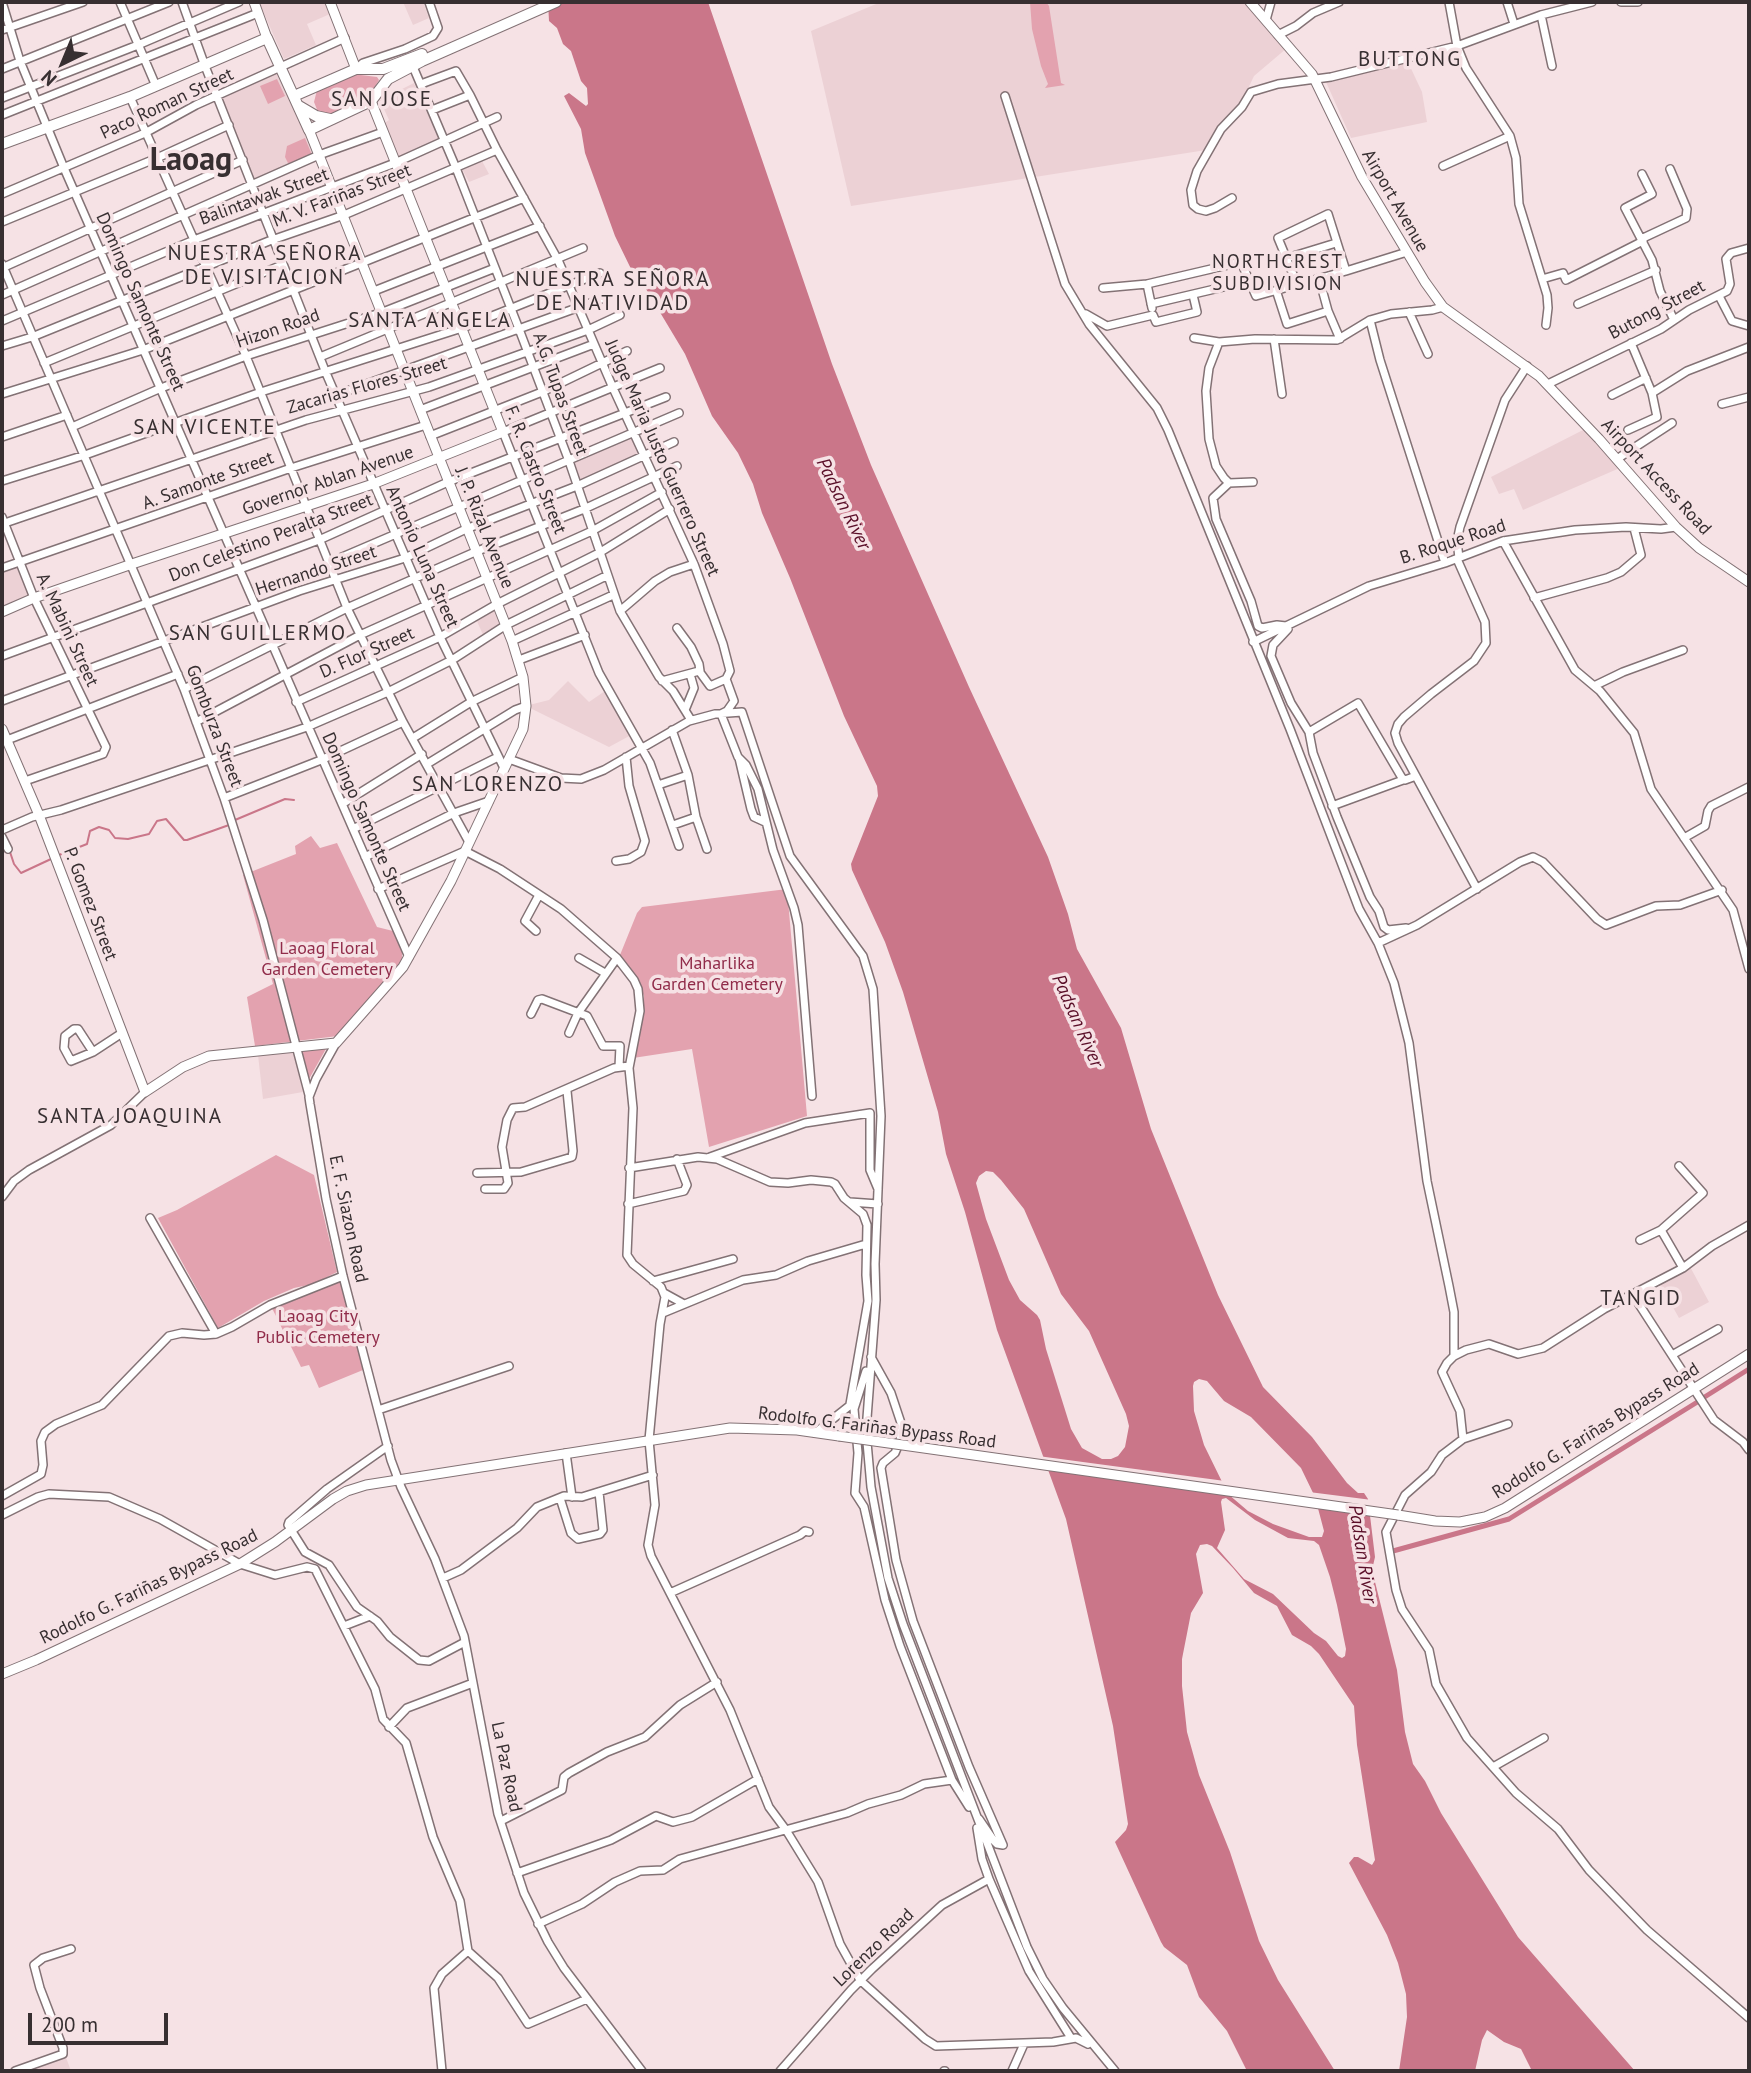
<!DOCTYPE html>
<html>
<head>
<meta charset="utf-8">
<style>
	body { margin:0 }
	#map { position:relative; width:1751px; height:2073px; overflow:hidden; background:#f6e2e5; font-family:"PT Sans",sans-serif }
	canvas { display:block }
	.frame { position:absolute; inset:0; border:4px solid #372f31; pointer-events:none }
	.north { position:absolute; left:28px; top:28px; width:70px; height:70px; -webkit-text-stroke:5px #f6e2e5; paint-order:stroke; rotate:223deg; font-size:19px; font-weight:700; line-height:28px; text-align:center; color:#372f31 }
	.north::after { content:''; display:block; margin:auto; width:24px; height:32px; background:#372f31; clip-path:polygon(50% 0,100% 100%,50% 72%,0 100%) }
	.scale { position:absolute; left:28px; top:2013px; width:140px; height:32px; box-sizing:border-box; border:4px solid #372f31; border-top:0; padding-left:9px; font-size:21px; line-height:24px; white-space:nowrap; color:#372f31; -webkit-text-stroke:5px #f6e2e5; paint-order:stroke }
</style>
</head>
<body>
<div id="map">
<canvas width="1751" height="2073"></canvas>
<div class="frame"></div>
<div class="north">N</div>
<div class="scale">200 m</div>
</div>
<script>
const c = document.querySelector('canvas').getContext('2d');
c.lineJoin = 'round';
function fill(path, color) {
  c.fillStyle = color;
  c.fill(path, 'evenodd');
}
function shape(rows) {
  const path = new Path2D();
  for (const r of rows) {
    path.moveTo(r[0], r[1]);
    for (let i = 2; i < r.length; i += 2) path.lineTo(r[i], r[i + 1]);
  }
  return path;
}
function stroke(path, color, width, dash) {
  c.strokeStyle = color;
  c.lineWidth = width;
  c.lineCap = dash ? 'butt' : 'round';
  c.setLineDash(dash || []);
  c.stroke(path);
}
function write(font, color, halo, rows, align = 'center') {
  c.font = font + ' "PT Sans",sans-serif';
  c.lineWidth = 7;
  c.setLineDash([]);
  c.textBaseline = 'middle';
  c.strokeStyle = halo;
  c.fillStyle = color;
  for (const [text, x, y, turn = 0] of rows) {
    c.save();
    c.translate(x, y);
    c.rotate((+turn || 0) * Math.PI / 180);
    c.textAlign = isNaN(turn) ? turn : align;
    if (halo) c.strokeText(text, 0, 0);
    c.fillText(text, 0, 0);
    c.restore();
  }
}
const built = shape([
	[259,2,325,2,330,14,307,24,316,45,284,59],
	[403,2,423,2,429,18,413,25],
	[881,2,1245,2,1287,48,1254,76,1242,101,1218,128,1206,150,851,206,811,31],
	[1407,60,1422,92,1427,122,1351,138,1326,82],
	[277,71,315,156,254,181,218,97],
	[414,83,440,141,398,158,383,124,389,120,380,100],
	[482,161,489,174,469,182,462,169],
	[1585,429,1622,467,1523,510,1514,489,1499,494,1491,477],
	[633,436,642,454,580,483,571,461],
	[17,566,32,599,2,611,2,573],
	[493,608,501,625,484,637,476,619],
	[568,681,589,702,605,691,633,734,609,747,532,709,529,705,549,700],
	[293,1050,303,1092,263,1099,258,1055],
	[1687,1261,1709,1302,1679,1318,1657,1279],
	[64,2052,71,2071,13,2071]
]);
const green = shape([
	[1030,2,1046,2,1049,6,1061,83,1065,85,1045,88,1048,84,1041,66,1032,29],
	[353,74,377,77,379,80,368,98,331,117,318,112,314,102,317,90],
	[277,79,285,96,268,104,260,86],
	[305,138,312,155,289,165,285,157,287,146],
	[311,836,320,848,337,843,377,927,393,931,402,945,402,962,338,1036,255,1046,247,997,273,984,243,875,296,854,295,846],
	[787,889,807,1116,709,1147,692,1049,633,1058,643,1013,644,996,636,978,620,955,637,913,642,907],
	[327,1047,309,1079,301,1051],
	[276,1155,314,1175,337,1272,313,1284,294,1288,264,1301,218,1328,158,1218,177,1210],
	[340,1279,363,1370,319,1388,309,1365,301,1367,271,1306,296,1295,318,1290]
]);
const water = shape([
	[548,2,708,2,832,364,871,465,969,687,1048,857,1068,914,1077,949,1121,1028,1151,1129,1218,1295,1263,1387,1312,1437,1347,1483,1358,1493,1364,1493,1368,1499,1375,1557,1372,1570,1397,1670,1405,1732,1413,1764,1425,1781,1441,1813,1518,1937,1635,2071,1532,2071,1521,2049,1504,2042,1487,2030,1482,2040,1475,2071,1399,2071,1407,2017,1406,1994,1398,1963,1387,1935,1349,1863,1354,1857,1358,1857,1372,1865,1375,1860,1357,1745,1354,1706,1319,1654,1311,1646,1292,1635,1277,1606,1254,1593,1233,1568,1212,1546,1207,1544,1200,1545,1196,1554,1203,1593,1191,1613,1182,1659,1182,1686,1187,1732,1199,1775,1230,1852,1259,1941,1278,1980,1335,2071,1247,2071,1227,2031,1199,1997,1187,1965,1164,1947,1161,1942,1115,1842,1126,1830,1128,1824,1113,1726,1066,1519,997,1330,965,1212,946,1154,938,1112,903,992,885,942,852,870,851,864,878,796,877,786,844,716,790,578,762,513,753,484,738,453,712,416,685,354,640,279,633,273,615,236,585,153,581,129,564,96,569,93,586,106,588,104,587,88,581,81,571,51,563,44,557,28,549,21],
	[986,1171,993,1172,1001,1180,1024,1209,1061,1294,1089,1331,1126,1414,1129,1426,1125,1447,1118,1456,1111,1459,1102,1459,1082,1448,1071,1429,1046,1349,1040,1320,1037,1315,1020,1300,1009,1280,986,1219,976,1183,979,1176],
	[1199,1379,1207,1381,1224,1401,1251,1417,1301,1468,1315,1497,1324,1531,1322,1537,1309,1537,1273,1524,1248,1511,1228,1494,1204,1445,1194,1411,1193,1386,1194,1382],
	[1226,1498,1255,1520,1288,1538,1314,1541,1319,1545,1330,1577,1337,1605,1346,1649,1345,1656,1342,1658,1338,1656,1326,1641,1314,1633,1273,1594,1244,1579,1217,1548,1225,1530,1221,1502,1222,1499]
]);
const pier = shape([
	[1038,1456,1225,1481,1231,1492,1043,1468],
	[1309,1492,1372,1500,1374,1508,1314,1507]
]);
const stream = shape([
	[235,820,285,799,294,800],
	[10,852,14,864,21,873,51,859],
	[59,855,87,844,90,831,99,827,109,830,115,838,128,839,149,834,157,821,166,819,184,840,187,840,229,825]
]);
const canal = shape([
	[1703,1398,1749,1369],
	[1393,1551,1509,1519,1699,1401]
]);
const minor = shape([
	[2,2,20,61,64,168,409,957],
	[120,2,156,86],
	[182,2,205,66,326,373,440,637,504,768],
	[1449,2,1457,46,1466,68,1510,136,1516,158,1519,204,1547,295,1548,308,1546,325],
	[1507,2,1514,24],
	[1621,2,1638,2],
	[1541,15,1552,66],
	[1266,20,1271,2],
	[2,30,83,2],
	[1278,35,1296,26,1313,13,1339,2],
	[2,69,169,2],
	[356,69,363,63,405,49,433,36,438,28,429,2],
	[414,69,456,168,519,329,569,461,620,611,659,677,673,691,691,720],
	[421,84,456,71,470,95],
	[1005,96,1065,284,1089,324,1157,408,1168,430,1290,729,1359,909,1378,943,1394,983,1409,1043,1427,1181,1449,1286,1454,1312,1454,1356],
	[130,97,246,356,347,608,403,722,469,842],
	[2,98,138,45,239,2],
	[432,110,470,95,497,150,558,260,613,388,694,564,723,644,730,671,726,679,710,686,699,671,662,681],
	[2,115,258,13],
	[1443,166,1510,136],
	[1642,174,1652,194,1625,208,1652,260,1660,291,1674,320],
	[2,194,145,133,196,105,345,38],
	[1232,198,1215,208,1206,211,1198,209,1193,205,1191,190,1197,171,1221,129,1242,107,1251,92,1278,84,1331,77,1457,46,1541,15,1592,2],
	[2,222,157,158,229,125],
	[1641,239,1686,218,1687,209,1670,169],
	[1287,258,1336,243],
	[2,264,184,689,224,798,263,920,309,1095],
	[2,268,243,160],
	[1542,279,1563,273,1566,280,1643,241],
	[1147,284,1152,308],
	[1297,284,1278,238,1328,214,1346,271,1407,252],
	[1103,288,1147,284,1241,262,1256,296,1346,271],
	[1276,290,1287,324,1328,311,1319,278],
	[374,291,540,226],
	[2,295,319,155,383,132],
	[1719,296,1732,321,1749,326],
	[1151,304,1249,281],
	[1578,304,1656,270],
	[1328,311,1340,339],
	[1409,312,1428,354],
	[1086,314,1107,326,1153,315,1156,322,1197,312,1193,295],
	[1370,320,1380,360,1445,563],
	[2,321,194,240,395,163,497,117],
	[1194,338,1219,342],
	[1274,339,1282,394],
	[1631,343,1652,393,1687,371,1749,347],
	[2,346,32,337,269,241,344,215,497,150],
	[320,357,583,248],
	[44,363,282,265],
	[660,368,503,432,599,673,650,763,679,846],
	[1548,384,1661,329,1689,310,1727,291,1730,284,1726,259,1731,253,1749,248],
	[2,394,143,350,524,198],
	[336,395,607,297],
	[1612,395,1646,378],
	[1722,404,1749,397],
	[420,410,594,344],
	[72,427,161,388,246,356,383,312,495,268],
	[1628,430,1657,417,1652,393],
	[430,436,542,392,627,351],
	[2,437,67,415],
	[1617,459,1672,423],
	[2,481,85,455,261,392,462,328,600,273],
	[1253,482,1229,483,1224,478,1216,466,1209,439,1206,391,1209,368,1219,342,1255,339,1337,340,1370,320,1391,314,1432,310,1443,307],
	[1229,483,1213,498,1216,519,1251,601,1258,626,1262,628,1277,625,1286,626],
	[2,517,34,598,106,747,103,754,25,781],
	[2,524,306,420,429,387,588,330,620,315],
	[1503,541,1575,670,1600,691,1634,733,1651,789,1733,910,1749,969],
	[1459,558,1457,541,1460,527,1505,400,1527,366],
	[1457,559,1485,622,1486,643,1474,661,1431,694,1404,717,1398,724,1395,733,1398,743,1477,889],
	[328,563,679,413],
	[2,568,291,468,426,425],
	[1534,598,1607,578,1621,572,1641,555,1634,528],
	[620,611,655,581,670,572,694,564],
	[677,628,691,647,699,664,700,671],
	[1288,629,1273,645,1271,656,1291,703,1309,732,1313,753,1337,817,1370,897,1379,911,1384,927,1388,930,1406,928],
	[512,641,613,595],
	[1253,642,1369,586,1445,563,1503,541,1575,530,1626,527,1661,529,1676,527],
	[2,656,319,540,448,482,666,397],
	[519,660,585,635],
	[726,679,734,701,727,711,721,714,738,757,746,765,758,789,773,850,794,908,798,925,812,1096],
	[1594,686,1623,672,1683,650],
	[184,689,347,608,475,552,584,509,677,466],
	[2,701,299,591,405,558,466,529,577,486,674,442],
	[296,702,440,637,497,604,599,553,670,509],
	[685,710,694,688,690,674],
	[196,722,360,635,592,531,662,492],
	[672,730,688,775,696,817,707,849],
	[1309,732,1358,703,1402,778,1405,780,1416,776],
	[413,738,471,702,523,677],
	[7,740,178,674],
	[739,758,751,809,754,817,765,822],
	[509,759,561,778,581,779,604,770,689,721,715,714,742,712,790,856,863,956,873,989,881,1116,875,1264,876,1300,866,1431,871,1487,888,1578,903,1624,1027,1947,1043,1979,1063,2008,1115,2071],
	[427,764,515,710,526,706],
	[658,785,688,775],
	[224,798,321,760,403,722],
	[342,804,422,754],
	[1332,806,1403,780],
	[673,825,696,817],
	[353,829,498,757],
	[2,830,32,817,61,810,307,727,388,692,452,660,506,625,606,576],
	[2,837,8,849],
	[1684,838,1705,826,1708,811,1711,806,1749,787],
	[365,857,454,813,489,801],
	[616,861,629,859,641,852,645,841,629,786,626,757],
	[378,889,465,851,500,869,561,909,617,958,634,980,638,989,640,1011,629,1068,633,1108,627,1255,633,1264,661,1287,665,1297,660,1324,649,1440,655,1505,648,1545,651,1556,730,1710,769,1807,786,1830,818,1882,840,1944,860,1980,925,2039,936,2046,1053,2042,1076,2038,1088,2044],
	[536,931,525,921,539,895],
	[1378,943,1417,925,1520,862,1533,857,1543,862,1597,919,1606,925,1656,906,1680,905,1722,890],
	[579,958,605,973],
	[531,1014,538,1000,542,999,587,1016,603,1046,620,1046,619,1067],
	[569,1033,578,1013,617,958],
	[336,1043,316,1079,309,1097,310,1104,326,1199,343,1276,391,1460,401,1487,435,1559,464,1636,498,1814,524,1893,548,1942,564,1968,642,2071],
	[93,1052,78,1029,74,1029,65,1036,64,1048,71,1061,93,1052,122,1033],
	[710,1157,805,1123,870,1113,870,1170,878,1189],
	[1679,1166,1703,1193,1661,1230,1683,1268],
	[629,1168,698,1157,717,1159,770,1182,788,1183,811,1180,831,1182,835,1184,844,1198,863,1214,867,1225,866,1275,868,1301,850,1404],
	[477,1173,521,1172,572,1157,573,1151,567,1091],
	[485,1189,504,1189,508,1183,502,1147,507,1120,513,1108,525,1107,614,1068,629,1066],
	[2,1197,14,1181,29,1170,111,1125,145,1092],
	[850,1202,878,1204],
	[628,1204,684,1191,687,1185,677,1159],
	[150,1218,216,1334],
	[1749,1225,1712,1246,1683,1268,1604,1309,1543,1348,1518,1354,1489,1344,1466,1350,1454,1356,1447,1363,1442,1372,1460,1411,1463,1439,1442,1455,1431,1472,1405,1495,1386,1532,1396,1590,1402,1609,1429,1650,1436,1684,1467,1738,1516,1793,1558,1829,1589,1870,1647,1930,1749,2018],
	[1640,1240,1661,1230],
	[653,1281,733,1259],
	[664,1293,684,1304],
	[1633,1295,1714,1420,1743,1442,1749,1450],
	[663,1313,743,1280,776,1275,808,1261,866,1244],
	[1672,1355,1718,1329],
	[871,1357,891,1393,902,1426,900,1441,895,1453,883,1463,881,1468,896,1560,913,1621,969,1767,1003,1845,997,1844,994,1841,979,1819],
	[866,1371,854,1409,858,1453,855,1493,864,1507,885,1600,900,1646,952,1780,969,1807],
	[378,1410,509,1366],
	[815,1433,853,1403],
	[1463,1439,1508,1424],
	[388,1446,327,1489,289,1522,288,1525,305,1552,329,1565,357,1607,377,1621,390,1637,419,1660,429,1661,465,1642],
	[566,1453,572,1497],
	[2,1496,41,1474,43,1465,41,1441,45,1432,56,1424,102,1405,169,1336,182,1333,204,1335,216,1334,232,1327,270,1305,343,1276],
	[560,1498,571,1533,578,1539,600,1534,603,1530,599,1492],
	[2,1515,38,1497,49,1494,109,1497,160,1519,240,1564,275,1575,307,1567,315,1569,375,1689,383,1719,406,1743,433,1837,460,1901,468,1951,442,1974,434,1988,442,2071],
	[443,1578,461,1570,517,1528,537,1507,564,1496,582,1497,653,1475],
	[670,1593,800,1535,805,1531,809,1532],
	[344,1626,370,1616],
	[389,1727,407,1708,473,1683],
	[1493,1767,1544,1738],
	[501,1821,562,1790,564,1777,569,1773,607,1752,645,1737,680,1705,717,1682],
	[517,1873,611,1840,656,1816,673,1822,692,1817,758,1779],
	[989,1879,1029,1971,1071,2038],
	[538,1924,582,1904,615,1882,640,1871,663,1870,680,1859,847,1813,868,1804,901,1795,924,1784,952,1780],
	[468,1951,498,1978,528,2024,587,1999],
	[15,2071,63,2054,63,2048,40,1988,34,1965,43,1958,71,1949],
	[780,2071,851,1990,872,1969,942,1905,989,1879,982,1859,977,1828],
	[944,2071,945,2071],
	[1012,2071,1024,2044]
]);
const major = shape([
	[254,2,267,38],
	[330,2,356,69],
	[1250,2,1312,74,1362,177,1425,282,1443,307,1539,376,1599,439,1676,527,1699,548,1749,582],
	[2,612,34,598,132,564,373,484,503,432,371,101],
	[2,729,39,815,145,1092,183,1067,209,1056,336,1043,403,967,451,881,523,729,526,706,523,677,512,641,309,130],
	[1398,1515,1435,1521,1460,1522,1485,1517,1505,1508,1749,1354],
	[2,1674,36,1660,240,1564,275,1542,333,1499,347,1491,366,1485,730,1428,797,1430,839,1436]
]);
const highway = shape([
	[294,96,356,69,383,69,422,54],
	[299,106,316,116,330,119],
	[2,144,130,97,267,38,309,130,371,101,388,79,422,61,556,2]
]);
const majorBridge = shape([
	[839,1436,1398,1515]
]);
const streetNames = [
	["Paco Roman Street",167,104,-25],
	["M. V. Fariñas Street",342,196,-21],
	["Balintawak Street",264,197,-20],
	["Airport Avenue",1395,201,60],
	["Domingo Samonte Street",140,302,66],
	["Butong Street",1657,310,-28],
	["Hizon Road",278,329,-19],
	["Zacarias Flores Street",367,386,-16],
	["A.G. Tupas Street",560,394,70],
	["Judge Maria Justo Guerrero Street",662,458,66],
	["F. R. Castro Street",535,470,68],
	["Airport Access Road",1656,477,47],
	["A. Samonte Street",208,481,-20],
	["Governor Ablan Avenue",328,481,-19],
	["J. P. Rizal Avenue",484,528,68],
	["Don Celestino Peralta Street",271,538,-21],
	["B. Roque Road",1453,542,-18],
	["Antonio Luna Street",422,557,66],
	["Hernando Street",316,571,-18],
	["A. Mabini Street",67,630,65],
	["D. Flor Street",367,653,-24],
	["Gomburza Street",214,726,69],
	["Domingo Samonte Street",366,822,66],
	["P. Gomez Street",90,904,69],
	["E. F. Siazon Road",348,1219,78],
	["Rodolfo G. Fariñas Bypass Road",877,1428,7],
	["Rodolfo G. Fariñas Bypass Road",1596,1431,-32],
	["Rodolfo G. Fariñas Bypass Road",149,1587,-26],
	["La Paz Road",506,1767,78],
	["Lorenzo Road",874,1948,-44]
];
const parkNames = [
	["Laoag Floral",327,949],
	["Garden Cemetery",327,970],
	["Maharlika",717,964],
	["Garden Cemetery",717,985],
	["Laoag City",318,1317],
	["Public Cemetery",318,1338]
];
const neighbourhoodNames = [
	["NORTHCREST",1278,263],
	["SUBDIVISION",1278,285]
];
const waterNames = [
	["Padsan River",843,504,64],
	["Padsan River",1077,1021,66],
	["Padsan River",1362,1554,81]
];
const quarterNames = [
	["BUTTONG",1410,60],
	["SAN JOSE",382,100],
	["NUESTRA SEÑORA",265,254],
	["DE VISITACION",265,278],
	["NUESTRA SEÑORA",613,280],
	["DE NATIVIDAD",613,304],
	["SANTA ANGELA",430,321],
	["SAN VICENTE",205,428],
	["SAN GUILLERMO",258,634],
	["SAN LORENZO",488,785],
	["SANTA JOAQUINA",130,1117],
	["TANGID",1641,1299]
];
const townNames = [
	["Laoag",191,161]
];
fill(built, '#ecd1d5');
fill(green, '#e3a2af');
fill(water, '#ca7689');
fill(pier, '#f6e2e5');
stroke(stream, '#ca7689', 2);
stroke(canal, '#ca7689', 5);
stroke(minor, '#837275', 10);
stroke(major, '#837275', 11);
stroke(highway, '#837275', 12);
stroke(minor, '#fff', 7);
stroke(major, '#fff', 9);
stroke(highway, '#fff', 10);
stroke(majorBridge, '#837275', 11, []);
stroke(majorBridge, '#fff', 9);
write('18px', '#372f31', '#f6e2e5', streetNames);
write('18px', '#912c4a', '#f6e2e5', parkNames);
c.letterSpacing = '2px';
write('19px', '#372f31', '#f6e2e5', neighbourhoodNames);
c.letterSpacing = '0px';
write('italic 19px', '#5a0e28', '#f6e2e5', waterNames);
c.letterSpacing = '2px';
write('21px', '#372f31', '#f6e2e5', quarterNames);
c.letterSpacing = '0px';
write('bold 32px', '#372f31', '#f6e2e5', townNames);
</script>
</body>
</html>
